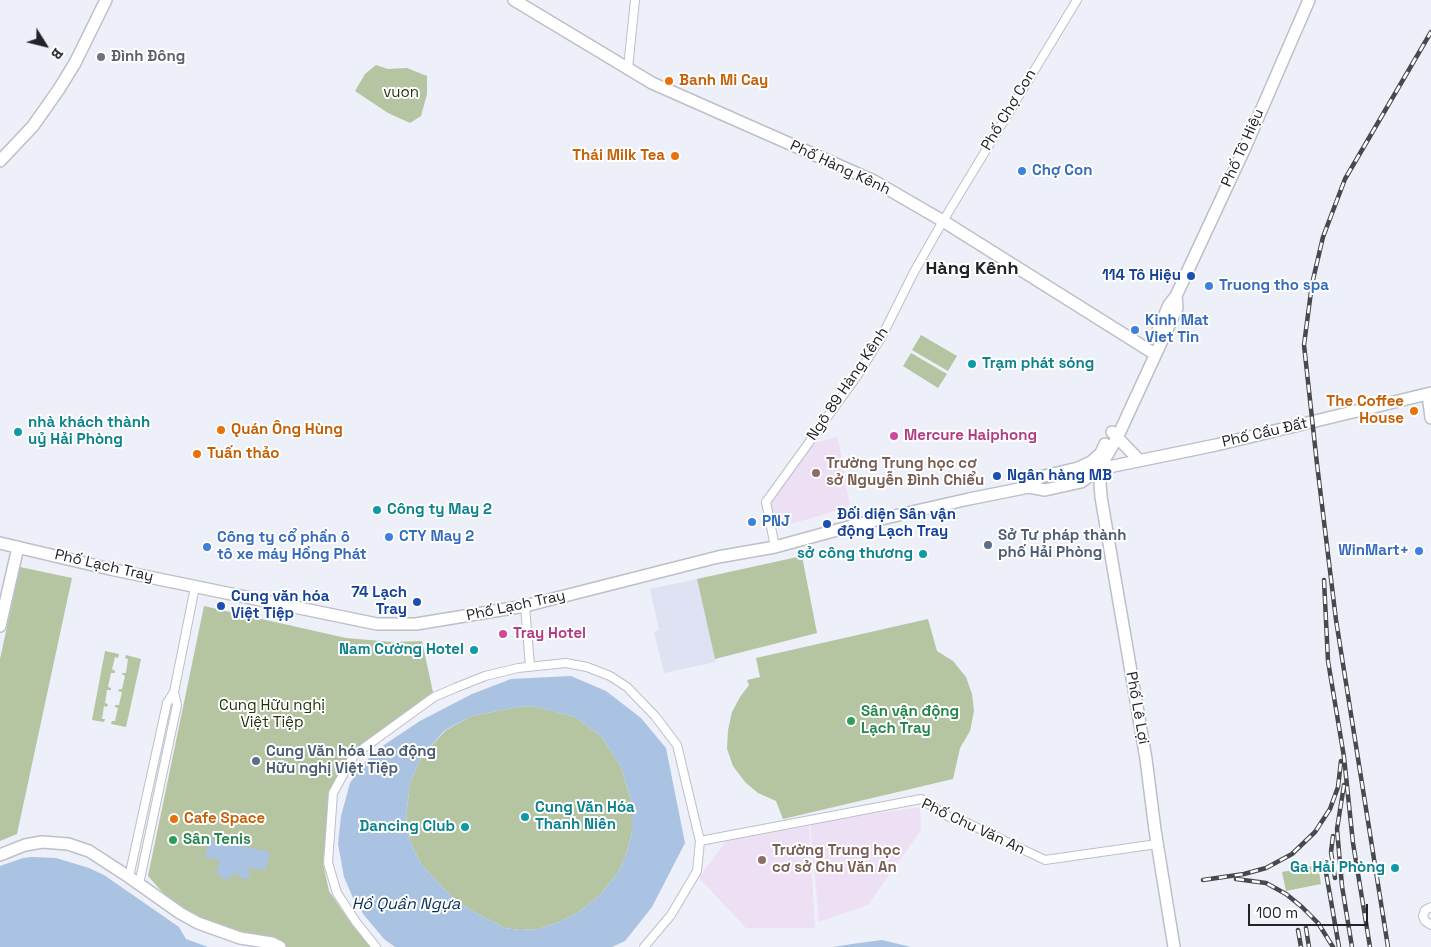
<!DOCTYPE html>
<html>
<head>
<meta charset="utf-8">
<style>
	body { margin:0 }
	#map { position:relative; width:1431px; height:947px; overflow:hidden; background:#edeff9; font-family:"Space Grotesk",sans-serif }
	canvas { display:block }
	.north { position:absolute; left:20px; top:20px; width:50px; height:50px; -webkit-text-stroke:4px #fff; paint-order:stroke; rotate:126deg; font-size:14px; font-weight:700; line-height:20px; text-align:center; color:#222327 }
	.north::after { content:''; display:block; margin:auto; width:18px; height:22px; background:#222327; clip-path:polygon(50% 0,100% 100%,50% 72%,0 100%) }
	.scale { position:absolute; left:1248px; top:904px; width:120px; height:22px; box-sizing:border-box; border:2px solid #222327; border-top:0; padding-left:6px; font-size:15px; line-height:18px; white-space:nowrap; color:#222327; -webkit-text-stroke:4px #fff; paint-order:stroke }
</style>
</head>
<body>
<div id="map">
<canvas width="1431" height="947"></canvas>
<div class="north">B</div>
<div class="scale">100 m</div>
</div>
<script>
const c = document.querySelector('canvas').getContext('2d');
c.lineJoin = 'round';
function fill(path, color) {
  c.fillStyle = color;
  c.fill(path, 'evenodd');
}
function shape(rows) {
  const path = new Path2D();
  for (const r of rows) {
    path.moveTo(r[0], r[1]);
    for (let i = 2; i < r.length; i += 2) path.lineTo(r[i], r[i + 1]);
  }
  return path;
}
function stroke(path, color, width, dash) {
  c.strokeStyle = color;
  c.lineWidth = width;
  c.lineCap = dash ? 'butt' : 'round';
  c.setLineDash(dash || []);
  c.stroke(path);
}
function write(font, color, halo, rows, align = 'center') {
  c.font = font + ' "Space Grotesk",sans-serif';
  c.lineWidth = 4;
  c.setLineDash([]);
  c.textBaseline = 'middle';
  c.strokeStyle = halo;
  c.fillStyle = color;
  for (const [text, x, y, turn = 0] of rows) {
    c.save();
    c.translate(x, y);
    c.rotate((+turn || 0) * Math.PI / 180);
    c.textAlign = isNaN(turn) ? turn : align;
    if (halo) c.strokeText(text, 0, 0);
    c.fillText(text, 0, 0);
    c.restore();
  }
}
const built = shape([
	[697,579,716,662,664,673,654,632,659,630,650,589]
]);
const education = shape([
	[838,437,850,507,776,528,768,501,809,444],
	[920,807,921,830,868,905,819,922,810,823],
	[809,826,815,928,746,928,699,878,726,841]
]);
const green = shape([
	[376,65,388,69,407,68,427,76,427,94,421,116,410,123,388,113,355,91,365,74],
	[921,335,957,356,948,371,912,350],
	[911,353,947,374,938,388,903,366],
	[802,556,817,633,715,659,697,579],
	[20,567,72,578,17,834,0,841,0,659],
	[204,606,346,638,393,642,422,641,434,697,353,750,332,793,323,863,329,891,348,919,371,947,287,947,196,920,174,905,148,876],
	[928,619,937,651,953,661,966,677,972,694,974,711,970,731,960,748,953,779,783,819,776,801,758,793,745,782,733,766,727,749,728,730,732,712,740,697,749,685,747,680,760,677,756,658],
	[105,651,119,654,118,658,115,657,112,669,115,671,115,673,111,673,108,687,111,688,111,690,107,690,105,703,108,704,107,707,104,706,102,719,105,719,104,722,92,720],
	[126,655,141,659,126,727,111,724,112,721,115,721,118,708,115,707,115,705,119,705,122,692,118,691,119,689,122,689,125,676,122,674,122,673,126,673,128,659,125,658],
	[534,706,575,717,602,737,621,767,632,804,632,831,627,852,619,871,601,894,580,911,559,922,539,929,520,930,505,928,474,912,456,901,442,887,421,864,413,848,406,830,407,808,410,783,422,756,446,730,472,716,518,707],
	[1318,865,1321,884,1286,891,1282,872]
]);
const water = shape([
	[571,676,606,691,641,718,666,748,685,843,652,907,625,941,612,947,395,947,384,939,364,915,353,898,344,877,338,844,341,816,350,783,363,764,384,745,420,721,472,694,511,679],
	[533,706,575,717,602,737,621,767,632,804,632,831,627,852,619,871,601,894,580,911,559,922,539,929,520,930,505,928,474,912,456,901,442,887,421,864,413,848,406,830,407,808,410,783,422,756,445,730,472,716,518,707],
	[210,839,270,852,265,870,247,867,251,874,248,878,242,879,235,872,231,877,224,880,216,871,220,861,205,857],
	[32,857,56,858,89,868,104,875,179,927,186,939,208,947,0,947,0,866,23,858],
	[882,940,911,947,833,947,852,944]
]);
const street = shape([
	[628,68,635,0],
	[775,547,766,502,857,376,882,336,914,272,943,221,1077,0],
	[525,606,530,666],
	[700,841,921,799,949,817,965,822,1045,860,1157,844],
	[129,877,167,703,174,692,195,587],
	[139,884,177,705,174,692],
	[1431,907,1425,910,1423,916,1425,921,1431,925],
	[376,947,356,922,337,893,328,863,333,793,354,755,434,697,455,688,485,676,518,668,566,663,587,667,610,676,627,687,655,716,677,745,700,841,697,871,671,915,644,947]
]);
const secondary = shape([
	[514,0,652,83,874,181,943,221,1155,354],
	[0,161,33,126,59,89,75,63,106,0],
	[1158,330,1169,305,1176,296,1244,150,1309,0],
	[1428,394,1431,418],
	[1112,432,1139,460],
	[1078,468,1091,462,1101,453,1105,444],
	[1099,469,1101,497,1146,759,1155,830,1174,947],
	[1029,487,1040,477,1078,468,1099,469,1216,445,1431,393],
	[0,543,110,569,377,624,416,624,525,606,718,557,775,547,859,524,969,499,1029,487,1045,490,1081,482,1099,469,1117,438,1177,308,1176,296],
	[0,626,18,547],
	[0,855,25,845,42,842,68,844,89,851,129,877,180,913,198,923,240,938,272,943,280,947]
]);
const rail = shape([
	[1324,580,1328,661,1344,757,1353,843,1370,947],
	[1344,785,1337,829,1342,886,1352,947],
	[1333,836,1331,852,1335,878],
	[1324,861,1339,947],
	[1236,879,1266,883,1286,894,1302,907,1318,923,1333,947],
	[1203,880,1244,874,1266,868,1292,854,1315,832,1330,809,1338,787,1341,761],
	[1306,928,1309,947],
	[1298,930,1301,947],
	[1388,947,1336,620,1317,464,1304,345,1312,284,1323,237,1345,179,1431,32]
]);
const markers = [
	[101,57,5,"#6b7280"],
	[669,81,5,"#e8710a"],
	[675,156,5,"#e8710a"],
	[1022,171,5,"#3f7fe0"],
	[1191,276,5,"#1a4fb4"],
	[1209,286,5,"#3f7fe0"],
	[1135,330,5,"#3f7fe0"],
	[972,364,5,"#0f9aa8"],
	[1414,411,5,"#e8710a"],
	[221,430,5,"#e8710a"],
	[18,432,5,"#0f9aa8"],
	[894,436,5,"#d1479c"],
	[197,454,5,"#e8710a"],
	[816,473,5,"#8d6e63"],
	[997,476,5,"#1a4fb4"],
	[377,510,5,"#0f9aa8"],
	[752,522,5,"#3f7fe0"],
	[827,524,5,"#1a4fb4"],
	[389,537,5,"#3f7fe0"],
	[988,545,5,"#5c6f8a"],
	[207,547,5,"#3f7fe0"],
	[1419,551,5,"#3f7fe0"],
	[923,554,5,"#0f9aa8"],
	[417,602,5,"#1a4fb4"],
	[221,606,5,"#1a4fb4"],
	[503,634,5,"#d1479c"],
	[474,650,5,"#0f9aa8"],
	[851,721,5,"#2e9e5b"],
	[256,761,5,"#5c6f8a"],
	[525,817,5,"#0f9aa8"],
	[174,819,5,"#e8710a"],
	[465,827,5,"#0f9aa8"],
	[173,840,5,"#2e9e5b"],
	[762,860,5,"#8d6e63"],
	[1395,868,5,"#0f9aa8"]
];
const worshipNames = [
	["Đình Đông",111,57]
];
const foodNames = [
	["Banh Mi Cay",679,81],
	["Thái Milk Tea",665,156,"right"],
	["The Coffee",1404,402,"right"],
	["House",1404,419,"right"],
	["Quán Ông Hùng",231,430],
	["Tuấn thảo",207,454],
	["Cafe Space",184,819]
];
const parkNames = [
	["vuon",401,93],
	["Cung Hữu nghị",272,706],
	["Việt Tiệp",272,723]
];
const streetNames = [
	["Phố Chợ Con",1009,110,-59],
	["Phố Tô Hiệu",1243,148,-66],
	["Phố Hàng Kênh",840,168,25],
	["Ngõ 89 Hàng Kênh",848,384,-56],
	["Phố Cầu Đất",1265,433,-13],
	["Phố Lạch Tray",104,566,13],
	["Phố Lạch Tray",516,606,-12],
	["Phố Lê Lợi",1137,708,80],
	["Phố Chu Văn An",973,827,25]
];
const shopNames = [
	["Chợ Con",1032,171],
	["Truong tho spa",1219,286],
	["Kinh Mat",1145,321],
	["Viet Tin",1145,338],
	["PNJ",762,522],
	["CTY May 2",399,537],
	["Công ty cổ phần ô",217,538],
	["tô xe máy Hồng Phát",217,555],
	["WinMart+",1409,551,"right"]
];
const transitNames = [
	["114 Tô Hiệu",1181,276,"right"],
	["Ngân hàng MB",1007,476],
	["Đối diện Sân vận",837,515],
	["động Lạch Tray",837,532],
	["74 Lạch",407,593,"right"],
	["Tray",407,610,"right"],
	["Cung văn hóa",231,597],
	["Việt Tiệp",231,614]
];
const cultureNames = [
	["Trạm phát sóng",982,364],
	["nhà khách thành",28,423],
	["uỷ Hải Phòng",28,440],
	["Công ty May 2",387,510],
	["sở công thương",913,554,"right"],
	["Nam Cường Hotel",464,650,"right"],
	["Cung Văn Hóa",535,808],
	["Thanh Niên",535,825],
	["Dancing Club",455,827,"right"],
	["Ga Hải Phòng",1385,868,"right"]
];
const hotelNames = [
	["Mercure Haiphong",904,436],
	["Tray Hotel",513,634]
];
const educationNames = [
	["Trường Trung học cơ",826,464],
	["sở Nguyễn Đình Chiểu",826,481],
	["Trường Trung học",772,851],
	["cơ sở Chu Văn An",772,868]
];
const serviceNames = [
	["Sở Tư pháp thành",998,536],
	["phố Hải Phòng",998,553],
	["Cung Văn hóa Lao động",266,752],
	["Hữu nghị Việt Tiệp",266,769]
];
const leisureNames = [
	["Sân vận động",861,712],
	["Lạch Tray",861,729],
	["Sân Tenis",183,840]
];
const waterNames = [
	["Hồ Quần Ngựa",406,905]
];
const quarterNames = [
	["Hàng Kênh",972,269]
];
fill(built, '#dee2f3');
fill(education, '#eee0f4');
fill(green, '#b5c5a1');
fill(water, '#aac3e3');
stroke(street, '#bdbfc9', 10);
stroke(secondary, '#bdbfc9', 14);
stroke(street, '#fff', 8);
stroke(secondary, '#fff', 11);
stroke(rail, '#48494e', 4.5);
stroke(rail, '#fff', 2.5, [8]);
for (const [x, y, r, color] of markers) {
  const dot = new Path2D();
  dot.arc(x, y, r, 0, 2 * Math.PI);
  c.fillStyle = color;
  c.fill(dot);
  stroke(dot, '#fff', 2);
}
write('bold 15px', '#5b616d', '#fff', worshipNames, 'left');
write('bold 15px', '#c56008', '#fff', foodNames, 'left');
write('15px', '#233108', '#fff', parkNames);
write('15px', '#222327', '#fff', streetNames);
write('bold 15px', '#366cbe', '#fff', shopNames, 'left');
write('bold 15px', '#164399', '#fff', transitNames, 'left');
write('bold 15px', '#0d838f', '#fff', cultureNames, 'left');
write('bold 15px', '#b23c85', '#fff', hotelNames, 'left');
write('bold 15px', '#785e54', '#fff', educationNames, 'left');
write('bold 15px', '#4e5e75', '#fff', serviceNames, 'left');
write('bold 15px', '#27864d', '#fff', leisureNames, 'left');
write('italic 16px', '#082e55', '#fff', waterNames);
write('bold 18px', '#222327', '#fff', quarterNames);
</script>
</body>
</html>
